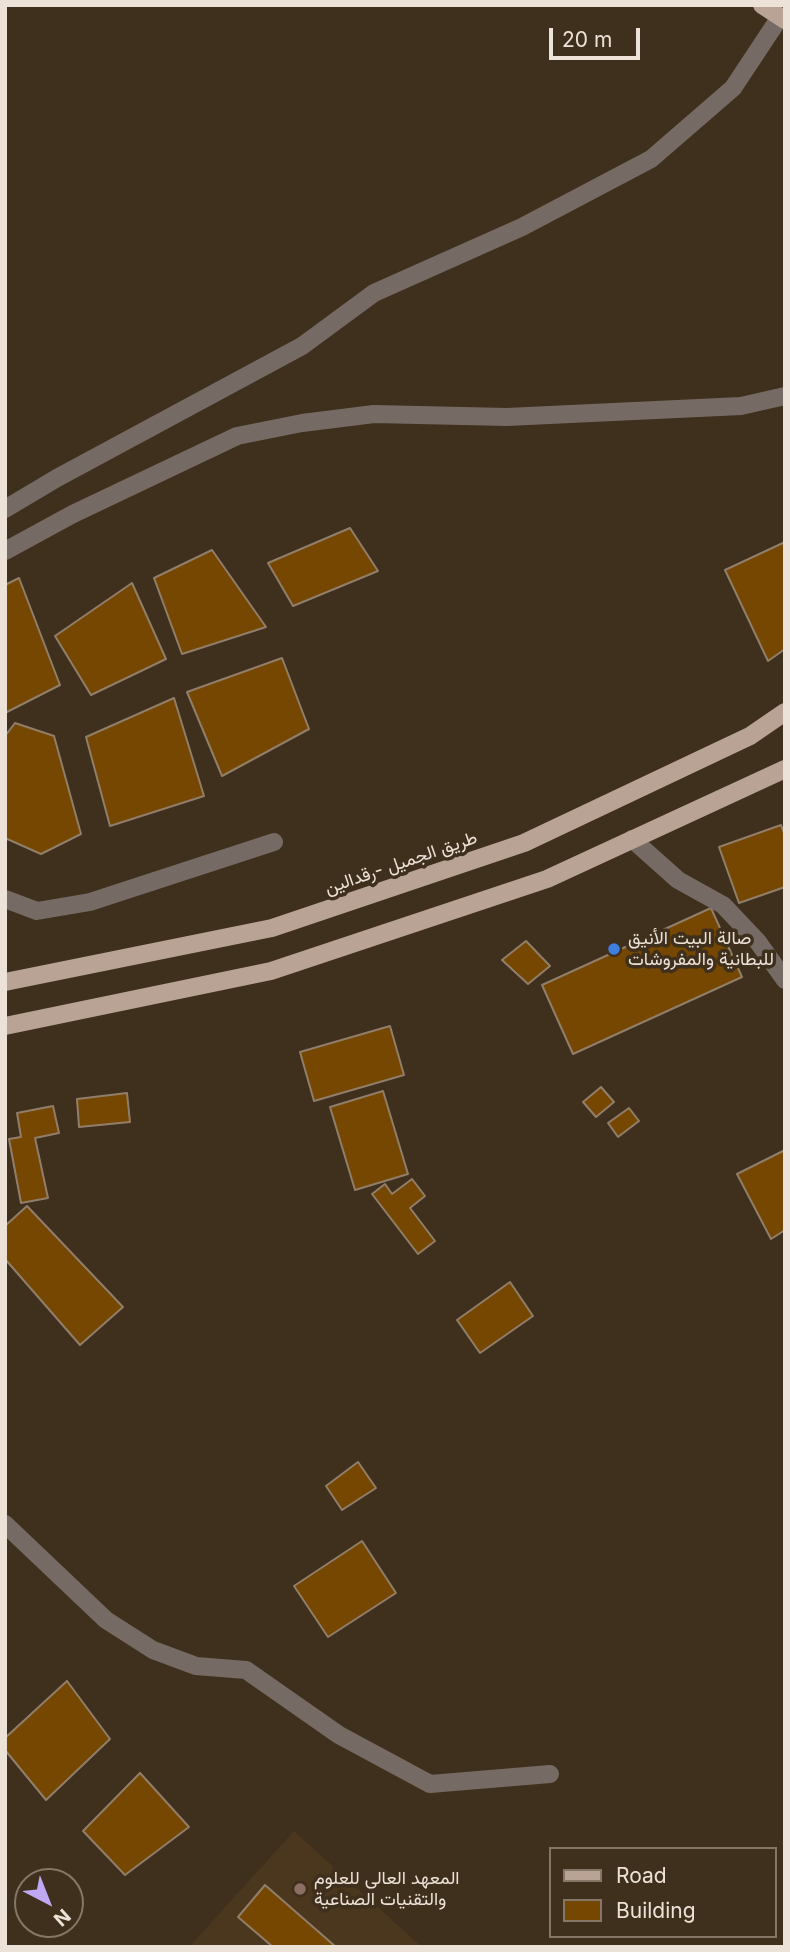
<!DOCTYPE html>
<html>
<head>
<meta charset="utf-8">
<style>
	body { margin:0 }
	#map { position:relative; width:790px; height:1952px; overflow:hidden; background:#3f2f1d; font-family:Inter,sans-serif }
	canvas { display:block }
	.frame { position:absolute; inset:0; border:7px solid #ede2d7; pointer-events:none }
	.legend { position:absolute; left:549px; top:1847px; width:228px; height:91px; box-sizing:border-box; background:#3f2f1d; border:2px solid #857767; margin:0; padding:9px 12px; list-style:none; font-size:21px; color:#ede2d7 }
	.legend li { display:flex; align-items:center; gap:14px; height:35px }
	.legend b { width:35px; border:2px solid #857767 }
	.north { position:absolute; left:14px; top:1868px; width:70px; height:70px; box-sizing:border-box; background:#3f2f1d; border:2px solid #857767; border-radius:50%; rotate:138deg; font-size:19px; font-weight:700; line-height:28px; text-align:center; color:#ede2d7 }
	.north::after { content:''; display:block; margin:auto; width:24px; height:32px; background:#c0a8f3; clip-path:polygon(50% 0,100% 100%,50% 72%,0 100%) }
	.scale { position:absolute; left:549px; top:28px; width:91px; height:32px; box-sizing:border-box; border:4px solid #ede2d7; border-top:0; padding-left:9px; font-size:21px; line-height:24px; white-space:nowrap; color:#ede2d7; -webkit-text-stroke:5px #3f2f1d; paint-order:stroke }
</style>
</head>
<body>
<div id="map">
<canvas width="790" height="1952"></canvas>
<div class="frame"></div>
<ul class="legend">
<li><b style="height:9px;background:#b8a394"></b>Road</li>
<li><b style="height:19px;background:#754701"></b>Building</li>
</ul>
<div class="north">N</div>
<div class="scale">20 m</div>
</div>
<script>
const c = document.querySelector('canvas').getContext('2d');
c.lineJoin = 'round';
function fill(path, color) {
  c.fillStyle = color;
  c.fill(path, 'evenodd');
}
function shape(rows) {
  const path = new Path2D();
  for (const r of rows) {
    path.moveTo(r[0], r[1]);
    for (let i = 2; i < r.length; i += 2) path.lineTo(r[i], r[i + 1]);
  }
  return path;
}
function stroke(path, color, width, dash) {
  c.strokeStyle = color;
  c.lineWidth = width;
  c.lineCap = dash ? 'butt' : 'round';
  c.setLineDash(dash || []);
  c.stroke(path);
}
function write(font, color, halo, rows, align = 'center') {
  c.font = font + ' Inter,Vazirmatn,sans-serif';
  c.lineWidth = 7;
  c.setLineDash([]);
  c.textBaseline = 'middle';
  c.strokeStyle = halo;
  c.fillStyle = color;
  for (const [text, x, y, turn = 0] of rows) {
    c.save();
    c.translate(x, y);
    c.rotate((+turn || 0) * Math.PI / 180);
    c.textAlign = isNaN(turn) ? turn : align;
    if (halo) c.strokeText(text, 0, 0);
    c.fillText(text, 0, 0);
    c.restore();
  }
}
const built = shape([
	[294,1831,422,1947,189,1947]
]);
const building = shape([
	[350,528,378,571,293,606,268,563,350,528],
	[785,542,785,649,768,661,725,570,785,542],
	[212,550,266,627,182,654,154,578,212,550],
	[19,578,60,685,5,713,5,585,19,578],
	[132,583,166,659,91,695,55,636,132,583],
	[282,658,309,729,222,776,187,692,282,658],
	[174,698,204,796,110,826,86,737,174,698],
	[15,723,54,736,81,834,41,854,5,838,5,736,15,723],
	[781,825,785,836,785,887,739,903,719,847,781,825],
	[711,908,742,977,573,1054,542,985,711,908],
	[526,941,550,966,528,984,502,960,526,941],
	[390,1026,404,1075,314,1101,300,1052,390,1026],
	[601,1087,614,1102,596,1117,583,1102,601,1087],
	[383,1091,408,1174,355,1190,330,1107,383,1091],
	[127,1093,130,1122,79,1127,77,1099,127,1093],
	[53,1106,59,1133,35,1138,48,1198,21,1203,9,1139,21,1137,17,1113,53,1106],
	[629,1108,639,1121,618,1137,608,1123,629,1108],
	[785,1150,785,1230,771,1239,737,1174,785,1150],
	[412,1179,425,1196,410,1208,435,1241,418,1254,372,1194,385,1184,392,1194,412,1179],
	[27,1206,123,1307,80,1345,5,1259,5,1226,27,1206],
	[510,1282,533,1316,480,1353,457,1320,510,1282],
	[358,1462,376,1488,342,1510,326,1486,358,1462],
	[362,1541,396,1593,328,1637,294,1586,362,1541],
	[67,1681,110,1739,46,1800,5,1750,5,1738,67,1681],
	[140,1773,189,1827,125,1875,83,1831,140,1773],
	[265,1885,336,1947,273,1947,238,1917,265,1885]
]);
const minor = shape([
	[5,509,57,478,302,346,374,293,522,227,651,159,733,88,780,17],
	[5,551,73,514,237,436,302,423,374,414,507,417,741,406,785,396],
	[632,839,678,880,723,905,758,942,785,980],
	[5,899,37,911,90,902,274,842],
	[5,1524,106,1620,153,1650,196,1666,246,1670,339,1735,430,1784,550,1774]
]);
const primary = shape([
	[762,5,785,20],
	[5,982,272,928,524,843,750,736,785,712],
	[5,1026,271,971,547,879,785,769]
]);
const markers = [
	[614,949,7,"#3f7fe0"],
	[300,1889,7,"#8d6e63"]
];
const streetNames = [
	["طريق الجميل -رقدالين",401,863,-19]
];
const poiNames = [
	["صالة البيت الأنيق",628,939],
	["للبطانية والمفروشات",628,960],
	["المعهد العالي للعلوم",314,1879],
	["والتقنيات الصناعية",314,1900]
];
fill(built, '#4b361e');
fill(building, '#754701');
stroke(building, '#917e6a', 2);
stroke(minor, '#766b64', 18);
stroke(primary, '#b8a394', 18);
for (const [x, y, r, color] of markers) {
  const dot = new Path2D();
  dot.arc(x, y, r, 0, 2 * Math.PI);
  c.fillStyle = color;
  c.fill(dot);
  stroke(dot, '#3f2f1d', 2.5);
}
write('18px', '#ede2d7', '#3f2f1d', streetNames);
write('18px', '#ede2d7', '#3f2f1d', poiNames, 'left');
</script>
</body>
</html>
